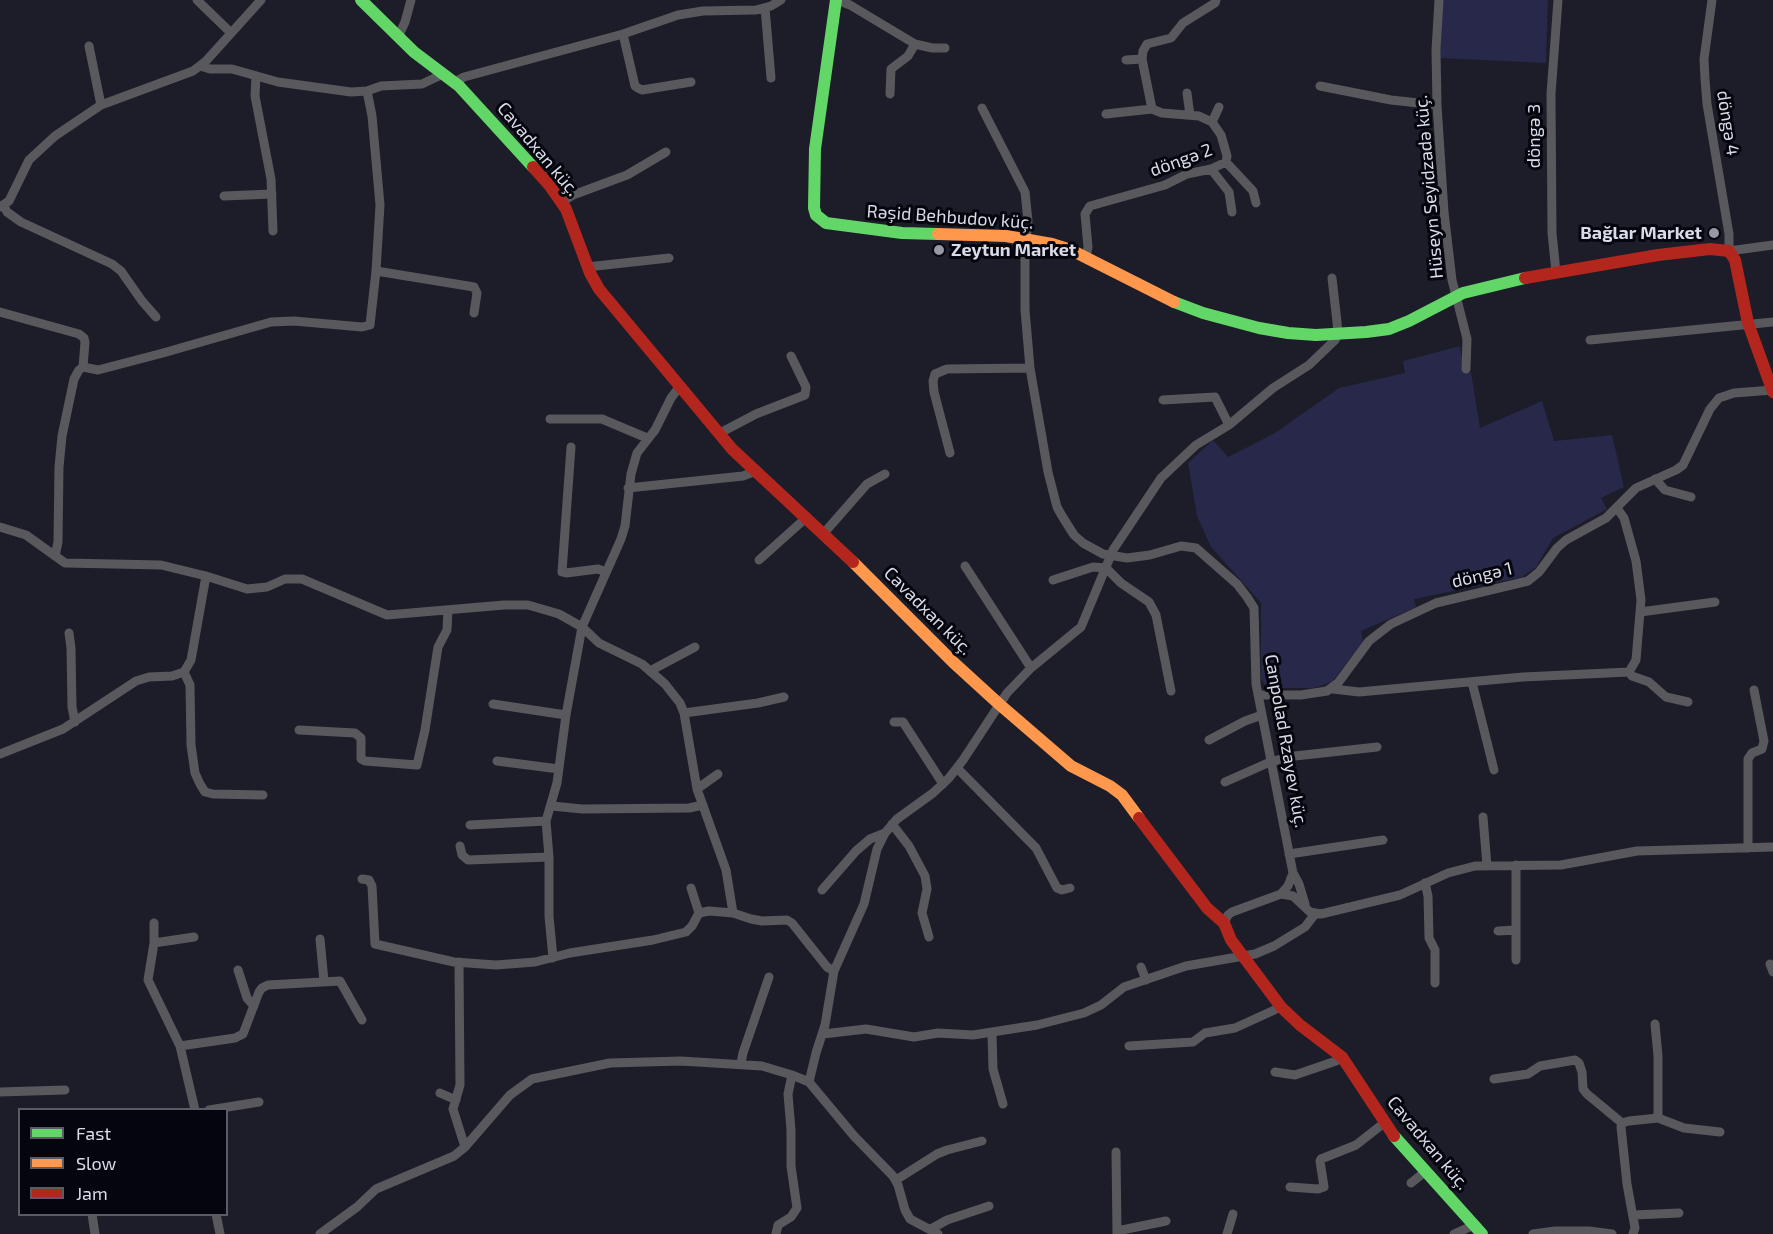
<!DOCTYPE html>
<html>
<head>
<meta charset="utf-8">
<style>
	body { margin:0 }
	#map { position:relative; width:1773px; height:1234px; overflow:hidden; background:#1c1d28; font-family:"Exo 2",sans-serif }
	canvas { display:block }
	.legend { position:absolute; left:18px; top:1108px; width:210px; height:108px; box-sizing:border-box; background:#05060d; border:2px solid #5a5b65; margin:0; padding:8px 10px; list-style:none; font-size:18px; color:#d9dbe8 }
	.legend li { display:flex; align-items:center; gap:12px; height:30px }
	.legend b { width:30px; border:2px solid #5a5b65 }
</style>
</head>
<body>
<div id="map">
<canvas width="1773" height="1234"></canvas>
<ul class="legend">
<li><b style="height:8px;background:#63d668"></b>Fast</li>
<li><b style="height:8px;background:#ff974d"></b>Slow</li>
<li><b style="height:8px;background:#b3261e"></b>Jam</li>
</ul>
</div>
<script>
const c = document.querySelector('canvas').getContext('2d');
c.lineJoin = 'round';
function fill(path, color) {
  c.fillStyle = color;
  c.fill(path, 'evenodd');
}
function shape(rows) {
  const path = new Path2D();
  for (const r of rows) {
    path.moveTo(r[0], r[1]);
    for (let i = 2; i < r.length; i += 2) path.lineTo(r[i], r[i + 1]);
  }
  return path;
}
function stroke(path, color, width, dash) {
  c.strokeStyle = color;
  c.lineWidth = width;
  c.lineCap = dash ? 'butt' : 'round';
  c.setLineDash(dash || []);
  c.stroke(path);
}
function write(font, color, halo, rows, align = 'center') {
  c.font = font + ' "Exo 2",sans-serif';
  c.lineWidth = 6;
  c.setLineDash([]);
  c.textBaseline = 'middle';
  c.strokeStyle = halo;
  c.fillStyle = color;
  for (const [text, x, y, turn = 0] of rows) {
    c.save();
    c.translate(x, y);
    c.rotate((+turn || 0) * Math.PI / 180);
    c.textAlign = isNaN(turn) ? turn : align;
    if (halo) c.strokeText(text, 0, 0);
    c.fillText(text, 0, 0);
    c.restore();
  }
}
const green = shape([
	[1443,0,1548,0,1546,63,1440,58],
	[1460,346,1464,372,1471,372,1480,428,1542,401,1554,441,1612,435,1624,487,1601,498,1607,509,1553,538,1536,567,1522,577,1414,599,1416,607,1361,631,1363,642,1332,682,1314,688,1266,688,1261,678,1261,603,1211,547,1197,516,1188,463,1213,440,1228,457,1275,433,1339,388,1405,373,1403,361]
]);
const street = shape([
	[197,0,230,32],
	[837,0,850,5,915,44,908,56,891,69,890,94],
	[1439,0,1436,50,1437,105,1444,212,1452,280,1467,339,1466,369],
	[1712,0,1704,59,1705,79,1707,104,1729,234,1729,251,1773,245],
	[765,8,771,78],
	[623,34,635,86,638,88,642,90,691,82],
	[398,37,405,22,411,0],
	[915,44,932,48,945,48],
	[89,46,101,105],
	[1126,60,1142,59],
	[200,66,210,69,232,69,278,82,351,92,367,91,381,86,422,84,443,74],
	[256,76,255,96,271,179,273,231],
	[455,82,464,77,623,34,678,15,703,11,756,10,771,6,781,0],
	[1320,86,1391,100,1437,105],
	[1187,93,1190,115],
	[982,108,1025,192,1028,221,1025,253,1025,310,1030,368,1048,472,1057,507,1062,516,1074,535,1083,543,1103,554,1127,558,1150,555,1181,546,1196,548,1237,584,1247,597,1254,608,1256,684,1293,873,1288,886,1281,894,1232,912,1228,915,1224,923],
	[1106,114,1152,109],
	[1212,122,1219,107],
	[1226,162,1253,191,1256,203],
	[1211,169,1229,192,1232,212],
	[224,196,272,194],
	[562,202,573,195,627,175,666,152],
	[4,206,7,212,21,222,112,264,121,271,142,301,156,317],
	[0,207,9,201,29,160,55,136,101,105,193,71,206,61,261,0],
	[1086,257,1088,247,1085,214,1090,206,1165,185,1187,174,1211,169,1226,162,1227,156,1221,135,1212,122,1199,116,1162,113,1152,109,1142,59,1143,51,1147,44,1171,38,1183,23,1215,3,1216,0],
	[587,267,669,258],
	[376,271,474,287,477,293,474,313],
	[1556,272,1552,233,1551,94,1558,0],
	[0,312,79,334,84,338,85,342,83,367,98,370,163,353,271,322,294,321,362,327,370,325,376,271,380,205,372,116,367,91],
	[1590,340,1773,322],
	[1163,400,1215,397,1229,425],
	[550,419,602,419,647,438],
	[718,434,756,414,805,395,806,387,791,356],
	[571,447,562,572,566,573,598,569,606,572],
	[950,453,934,392,933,381,935,374,947,369,1030,368],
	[1655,479,1665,490,1691,497],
	[628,488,743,476,756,471],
	[0,527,26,535,65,563,161,565,206,576,247,589,267,587,285,579,302,579,387,615,504,605,528,605,559,614,582,627,599,643,642,664,665,684,680,703,684,713,697,789,726,870,733,913],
	[824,533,867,484,885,474],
	[55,556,58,542,59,467,62,436,74,379,79,370,83,367],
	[759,560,807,517],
	[965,566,1031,668],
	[1053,580,1093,567,1106,568,1121,583,1149,602,1156,615,1171,691],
	[1640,612,1715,602],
	[69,633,71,648,72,707,75,722],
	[650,671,695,647],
	[184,672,190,685,191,745,195,773,200,784,205,792,213,794,263,795],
	[1629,672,1632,676,1649,682,1666,697,1688,702],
	[1472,682,1494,770],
	[1333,689,1359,692,1523,677,1629,672,1636,660,1641,600,1636,561,1624,518,1617,508],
	[1258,695,1301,695,1327,691,1338,683,1369,641,1391,624,1436,603,1528,581,1539,572,1557,548,1566,540,1606,518,1636,488,1676,470,1683,465,1710,409,1719,398,1734,393,1773,390],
	[493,704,566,715],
	[684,713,758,703,784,697],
	[894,722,903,722,943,784],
	[299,730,355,733,361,738,361,759,365,761,417,765,425,730,438,647,447,630,448,610],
	[1209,740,1245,721,1262,715],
	[0,754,63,729,136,681,149,677,172,676,184,672,191,660,206,576],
	[497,761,559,769],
	[957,768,1036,848,1057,888,1062,890,1070,888],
	[1225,782,1270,762,1295,756,1377,747],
	[697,789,718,774],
	[552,806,582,809,689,808,703,805],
	[1483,817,1487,866],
	[892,824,909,846,925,876,927,889,922,913,929,937],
	[470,825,546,821],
	[460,846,462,855,468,860,549,857],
	[1748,848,1748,759,1752,753,1762,749,1764,741,1754,690],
	[1289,854,1383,840],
	[1293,873,1299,884,1305,904],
	[362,879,369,880,372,886,375,944,454,962,496,965,535,962,570,953,653,940,686,932,692,926,699,913,709,911,733,913,751,919,762,921,787,920,792,923,827,967,834,971],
	[1425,883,1428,896,1429,938,1435,950,1435,983],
	[691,888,699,913],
	[822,890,856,851,870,839,885,833],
	[1281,894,1293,896,1310,912,1321,914,1400,895,1448,873,1475,866,1561,865,1637,851,1773,847],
	[154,923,154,943,148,980,180,1046,195,1110],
	[1498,931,1516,930],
	[320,939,324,981],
	[154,943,194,937],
	[553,958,549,916,549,857,546,821,557,783,566,715,582,627,621,539,625,526,631,474,637,453,655,430,671,398,680,386],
	[1516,960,1516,865],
	[459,962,460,1085,453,1109,465,1147],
	[1770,964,1773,972],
	[1141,967,1146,980],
	[238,970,247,998,254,1006],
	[992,1033,993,1069,1003,1104],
	[823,1034,866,1029,914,1037,938,1033,973,1035,1037,1025,1084,1013,1101,1005,1124,987,1186,966,1255,954,1274,946,1305,927,1315,914],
	[180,1046,235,1038,243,1034,259,992,262,988,268,985,340,981,362,1020],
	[1129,1046,1193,1042,1205,1033,1235,1028,1281,1007],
	[741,1063,743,1053,769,977],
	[1275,1072,1295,1075,1336,1061,1342,1057],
	[1494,1079,1528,1074,1540,1066,1575,1060,1579,1063,1582,1072,1583,1089,1587,1094,1622,1123],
	[809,1082,816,1053,825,1025,834,971,864,904,877,849,885,833,897,819,933,793,949,778,963,760,1007,693,1031,668,1081,627,1113,550,1161,478,1196,445,1229,425,1273,388,1309,365,1335,340,1338,335,1337,322,1332,278],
	[0,1092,65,1090],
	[440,1093,456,1100],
	[209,1110,259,1102],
	[1658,1118,1684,1128,1720,1132],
	[1116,1152,1117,1234],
	[896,1180,937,1154,947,1150,982,1141],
	[1411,1183,1426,1171],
	[1290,1187,1318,1189,1324,1187,1320,1161,1321,1159,1356,1145,1384,1123],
	[92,1214,95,1234],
	[216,1214,220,1234],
	[1634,1215,1679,1213],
	[931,1229,947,1220,989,1206],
	[1117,1231,1166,1221],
	[320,1234,357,1207,376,1189,454,1156,465,1147,510,1095,532,1079,610,1063,681,1061,762,1066,792,1075,809,1082,854,1136,893,1176,898,1185,905,1210,910,1219,938,1234],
	[776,1234,778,1225,791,1217,797,1208,791,1166,791,1130,788,1094,792,1075],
	[1227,1234,1233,1214],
	[1454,1234,1474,1225],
	[1533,1234,1555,1231,1589,1231,1612,1234],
	[1633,1234,1635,1228,1627,1184,1621,1127,1622,1123,1629,1121,1658,1118,1658,1056,1655,1024]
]);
const fast = shape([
	[361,0,414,52,459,86,533,167],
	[836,0,815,149,814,208,816,215,826,223,902,233,938,234],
	[1174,302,1203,313,1259,328,1288,333,1316,335,1366,332,1389,329,1409,321,1463,293,1525,278],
	[1394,1136,1482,1234]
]);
const slow = shape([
	[938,234,1006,236,1052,244,1071,250,1174,302],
	[853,562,953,662,999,704,1071,766,1110,786,1122,795,1139,818]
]);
const jam = shape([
	[533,167,550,186,566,209,590,273,599,289,732,449,853,562],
	[1525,278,1658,255,1710,249,1729,251,1735,260,1748,323,1773,392],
	[1139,818,1207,908,1224,923,1231,940,1281,1007,1300,1025,1342,1057,1394,1136]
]);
const markers = [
	[1714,233,6,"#9798a5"],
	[939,250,6,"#9798a5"]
];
const streetNames = [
	["döngə 4",1728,123,81],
	["döngə 3",1534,136,-90],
	["Cavadxan küç.",538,149,50],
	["döngə 2",1181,160,-20],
	["Hüseyn Seyidzadə küç.",1429,187,-95],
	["Rəşid Behbudov küç.",950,217,4],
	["döngə 1",1482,575,-13],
	["Cavadxan küç.",928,611,45],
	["Canpolad Rzayev küç.",1286,741,80],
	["Cavadxan küç.",1428,1143,50]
];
const poiNames = [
	["Bağlar Market",1702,233],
	["Zeytun Market",951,250,"left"]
];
fill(green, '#27284a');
stroke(street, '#58585d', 9);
stroke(fast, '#63d668', 12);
stroke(slow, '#ff974d', 12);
stroke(jam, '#b3261e', 12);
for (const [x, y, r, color] of markers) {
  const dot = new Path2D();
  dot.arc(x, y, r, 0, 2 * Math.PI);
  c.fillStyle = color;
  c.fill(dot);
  stroke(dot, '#05060d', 2);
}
write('18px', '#d9dbe8', '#05060d', streetNames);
write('bold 18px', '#d9dbe8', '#05060d', poiNames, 'right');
</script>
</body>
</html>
